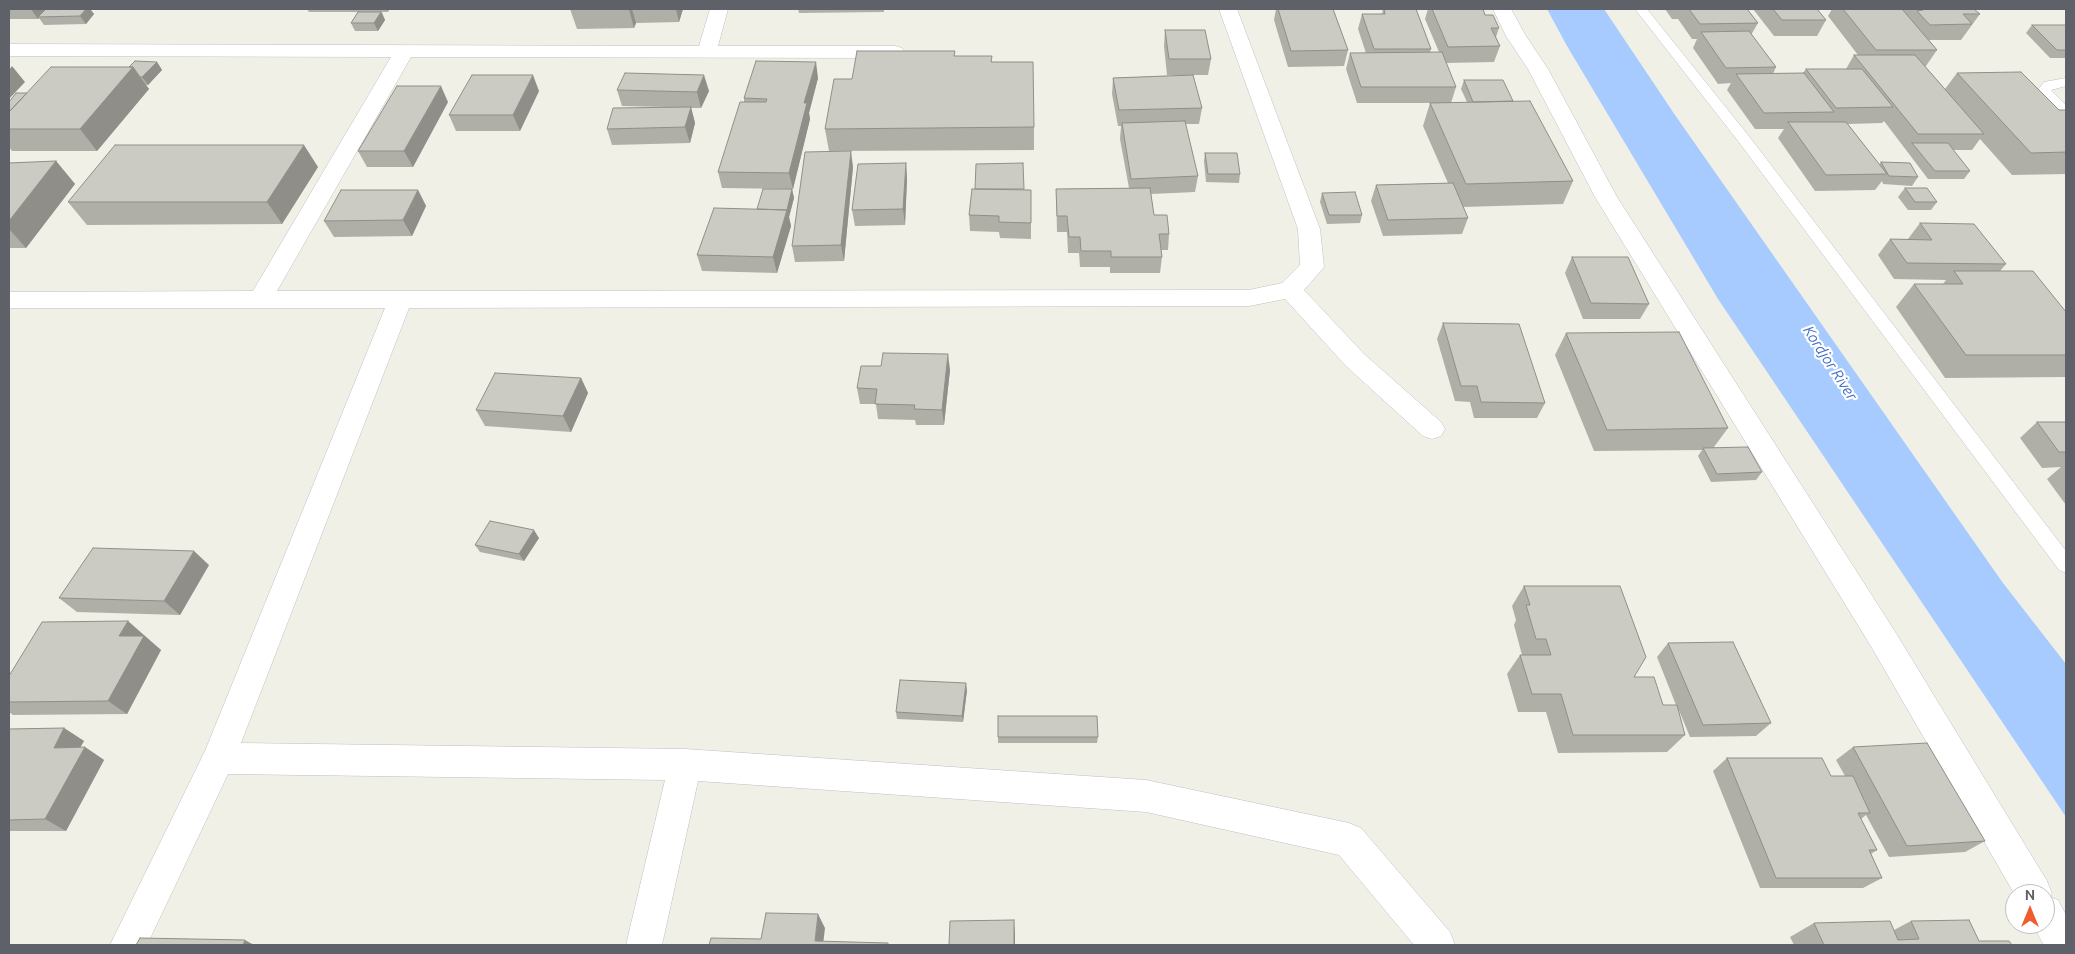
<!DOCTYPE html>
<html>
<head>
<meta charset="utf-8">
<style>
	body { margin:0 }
	#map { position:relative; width:2075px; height:954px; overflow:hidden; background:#f1f0e7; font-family:Ubuntu,sans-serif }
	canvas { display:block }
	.frame { position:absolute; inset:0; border:10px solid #5e6167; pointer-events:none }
	.north { position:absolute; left:2005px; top:884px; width:50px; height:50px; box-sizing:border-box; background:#fff; border:1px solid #bfc0c2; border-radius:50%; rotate:0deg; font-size:14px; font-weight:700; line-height:20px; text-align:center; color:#5e6167 }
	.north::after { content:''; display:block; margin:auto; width:18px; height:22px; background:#ef5d2e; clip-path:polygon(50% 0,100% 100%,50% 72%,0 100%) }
</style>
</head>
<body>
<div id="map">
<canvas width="2075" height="954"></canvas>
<div class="frame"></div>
<div class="north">N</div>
</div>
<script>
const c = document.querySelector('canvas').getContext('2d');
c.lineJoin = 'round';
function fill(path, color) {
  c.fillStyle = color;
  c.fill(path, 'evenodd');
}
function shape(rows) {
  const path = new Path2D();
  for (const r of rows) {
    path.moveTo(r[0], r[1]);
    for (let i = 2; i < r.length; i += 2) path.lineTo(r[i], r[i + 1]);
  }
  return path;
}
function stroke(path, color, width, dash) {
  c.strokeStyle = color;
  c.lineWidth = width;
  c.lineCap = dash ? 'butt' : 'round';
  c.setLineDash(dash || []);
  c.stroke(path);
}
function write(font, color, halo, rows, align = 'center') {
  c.font = font + ' Ubuntu,sans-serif';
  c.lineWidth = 4.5;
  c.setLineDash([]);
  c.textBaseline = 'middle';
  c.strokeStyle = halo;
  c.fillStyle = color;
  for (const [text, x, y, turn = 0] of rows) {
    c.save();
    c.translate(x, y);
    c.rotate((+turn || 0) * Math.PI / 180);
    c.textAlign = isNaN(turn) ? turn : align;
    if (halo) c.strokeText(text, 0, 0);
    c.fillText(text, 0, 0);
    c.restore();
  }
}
const water = shape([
	[1547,9,1604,9,1675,115,2003,583,2066,664,2066,817,1718,299,1567,46]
]);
const lane = shape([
	[1635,9,1647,9,1748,135,2066,551,2066,573,2059,570,1738,141,1635,9],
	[2066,78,2066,86,2051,90,2066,105,2066,116,2061,115,2038,90,2044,82,2066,78]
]);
const street = shape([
	[710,9,728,9,718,46,895,46,902,48,905,52,902,56,895,58,411,57,277,291,1249,290,1282,283,1300,265,1298,229,1219,9,1237,9,1320,229,1324,267,1304,290,1364,354,1441,422,1445,429,1441,436,1432,439,1423,436,1346,366,1285,299,1249,306,409,308,241,743,685,749,1146,780,1349,823,1361,828,1450,932,1455,945,1414,945,1339,855,1146,812,698,781,662,945,626,945,665,780,228,774,147,945,110,945,205,751,385,308,9,308,9,292,253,291,391,57,9,56,9,44,699,46,710,9],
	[1493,9,1511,9,1526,36,1548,69,1617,197,1894,630,2047,881,2052,894,2050,897,2058,900,2066,915,2066,945,2044,945,2032,924,2045,924,2045,894,2015,895,1872,648,1595,197,1528,69,1506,36,1493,9]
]);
const wall = shape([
	[9,9,91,9,90,9,94,14,86,24,44,25,39,18,38,19,9,19],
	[307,9,390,9,388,12,382,12,385,20,378,31,355,31,351,23,358,12,309,12],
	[570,9,683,9,679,22,636,23,634,28,577,29],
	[798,9,884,9,884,12,799,13],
	[1276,9,1333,9,1348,50,1344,66,1288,67,1274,20],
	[1383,9,1416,9,1431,49,1430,52,1439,52,1425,19,1428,9,1483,9,1485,15,1499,28,1496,37,1500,46,1494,62,1446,63,1456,87,1451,103,1467,102,1461,89,1464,80,1513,101,1573,181,1563,204,1463,207,1468,218,1462,234,1383,236,1371,201,1376,185,1448,183,1423,126,1430,103,1435,103,1357,103,1346,69,1350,53,1366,53,1358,29,1362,14,1382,14],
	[1665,9,1747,9,1758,23,1751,35,1776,67,1773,74,1803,73,1806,69,1846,69,1854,55,1858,55,1828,16,1832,9,1974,9,1980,14,1961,40,1929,40,1937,50,1926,66,1925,66,1945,89,1957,73,2059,110,2066,110,2066,174,2012,175,1980,139,1972,150,1953,150,1970,171,1964,179,1928,179,1884,121,1882,123,1848,124,1879,165,1881,162,1918,177,1912,186,1883,184,1882,181,1875,190,1815,191,1778,138,1784,129,1755,129,1727,90,1731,83,1718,84,1693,48,1697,39,1692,39,1678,19,1672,19],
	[1753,9,1817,9,1826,20,1817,36,1774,36],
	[2032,25,2066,25,2066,58,2050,58,2026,33],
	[1165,30,1211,59,1208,75,1193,75,1202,108,1199,124,1185,124,1198,176,1195,192,1151,194,1154,215,1169,234,1168,250,1161,250,1162,257,1160,273,1110,273,1110,267,1080,267,1079,253,1068,253,1067,232,1057,232,1056,189,1129,188,1120,139,1121,126,1118,126,1112,94,1113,78,1188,75,1167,75,1164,46],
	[955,56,992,62,1034,127,1034,150,829,151,825,129,852,79],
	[157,62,162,70,148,85,146,85,149,89,97,151,12,151,9,147,9,102,27,93,129,67],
	[818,78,809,113,810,119,793,189,722,188,718,172,744,102,744,98],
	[617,90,709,91,701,108,691,108,695,123,690,143,612,145,607,129,666,107,622,106],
	[539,91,520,131,456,131,449,115],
	[448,102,413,167,367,167,358,151],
	[1205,153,1240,174,1239,183,1206,182,1204,161],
	[56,161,75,184,26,248,9,248,9,163],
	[906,163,907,179,905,225,855,226,852,210],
	[318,167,282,224,87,225,68,202],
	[853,167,844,261,795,262,792,246],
	[1905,188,1937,202,1931,210,1908,210,1898,197],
	[792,189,794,198,789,217,791,226,777,273,702,271,697,255,757,209],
	[418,190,426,206,412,236,334,237,324,221],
	[1024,190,1031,190,1031,239,1000,238,999,232,970,231,969,215],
	[1322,193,1362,215,1360,223,1327,224,1320,202],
	[1920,223,2006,264,2000,271,2066,312,2066,377,1945,378,1896,307,1914,284,1943,284,1946,280,1894,279,1878,255,1890,239,1908,239],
	[1572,257,1649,304,1640,319,1583,319,1565,273],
	[1443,323,1545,403,1537,418,1474,418,1470,402,1455,401,1437,339],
	[1566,333,1728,428,1714,447,1762,472,1756,480,1711,482,1698,456,1702,450,1594,451,1555,355],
	[950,370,944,425,916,425,915,420,878,419,876,404,860,404,857,388],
	[581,378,588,393,571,432,485,426,476,410],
	[2037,422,2066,422,2066,505,2047,479,2061,467,2042,468,2020,438],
	[539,538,524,561,480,552,475,545],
	[209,565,180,615,77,612,59,598],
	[1524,586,1634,677,1663,705,1676,705,1657,657,1668,643,1771,723,1756,736,1690,737,1678,708,1685,735,1667,752,1558,753,1546,712,1518,712,1507,674,1520,655,1522,655,1514,625,1516,620,1512,606],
	[145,635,144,636,161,650,127,714,13,715,9,712,9,676],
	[967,690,963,722,897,719,896,712],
	[64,728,84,741,80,747,85,747,104,760,66,831,9,831,9,729],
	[998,737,1098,737,1097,743,998,743],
	[1853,747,1985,841,1965,852,1889,857,1866,815,1861,819,1877,850,1871,854,1882,878,1863,888,1760,888,1713,771,1727,758,1831,776,1845,776,1836,760],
	[1911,921,1979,941,2012,945,1794,945,1790,937,1814,923,1894,930]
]);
const shadedWall = shape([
	[31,9,47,9,38,17,39,18,38,19],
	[86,9,90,9,94,14,86,24,80,16],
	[629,9,632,9,636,23,634,28],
	[676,9,683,9,679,22],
	[381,12,385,20,378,31,374,23],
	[157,62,162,70,148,85,142,77],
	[816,62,818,78,809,113,810,119,793,189,789,173,804,103],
	[12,66,25,82,9,99,9,70],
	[133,67,149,89,97,151,80,129],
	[533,75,539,91,520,131,513,115],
	[704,75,709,91,701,108,697,92],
	[441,86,448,102,413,167,404,151],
	[691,107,695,123,690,143,685,127],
	[304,145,318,167,282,224,267,202],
	[851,151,853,167,844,261,841,245],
	[56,161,75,184,26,248,9,229,9,221],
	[906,163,907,179,905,225,903,209],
	[792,189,794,198,789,217,791,226,777,273,773,257],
	[418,190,426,206,412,236,403,220],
	[948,354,950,370,944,425,942,410],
	[581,378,588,393,571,432,563,416],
	[534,530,539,538,524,561,519,554],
	[194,551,209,565,180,615,164,601],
	[128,621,161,650,127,714,108,701,119,636],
	[966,683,967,690,963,722,962,716],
	[64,728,84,741,73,760,54,748],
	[85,747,104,760,66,831,45,819],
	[818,914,825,928,823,945,815,941],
	[1014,920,1015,934,1015,945,1014,945],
	[245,940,254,945,243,945]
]);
const building = shape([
	[46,9,86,9,80,16,38,17,46,9],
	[1278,9,1333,9,1348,50,1291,51,1278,9],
	[1384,9,1416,9,1431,49,1374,49,1362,14,1385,14,1384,9],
	[1432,9,1483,9,1485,15,1493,15,1499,28,1491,28,1500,46,1448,47,1432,9],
	[1689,9,1747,9,1758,23,1700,24,1689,9],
	[1773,9,1817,9,1826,20,1782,20,1773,9],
	[1843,9,1902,9,1937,50,1876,50,1843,9],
	[1922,9,1974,9,1980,14,1963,14,1972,24,1930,25,1917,11,1923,10,1922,9],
	[358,12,381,12,374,23,351,23,358,12],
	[2032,25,2066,25,2066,50,2057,50,2032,25],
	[1165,30,1205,30,1211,59,1169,59,1165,30],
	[1749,31,1776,67,1726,68,1701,32,1749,31],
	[857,51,955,51,954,56,992,56,991,62,1033,62,1034,127,825,129,834,79,852,79,857,51],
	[1442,52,1456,87,1361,87,1350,53,1442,52],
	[1854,55,1915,55,1984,134,1918,134,1854,55],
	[135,61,157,62,142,77,140,77,133,67,129,67,135,61],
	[756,61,816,62,804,103,807,103,789,173,718,172,740,102,766,102,767,99,744,98,756,61],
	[51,67,133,67,80,129,9,129,9,112,51,67],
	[1806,69,1862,69,1893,107,1836,108,1806,69],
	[2021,72,2059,110,2066,110,2066,152,2031,153,1957,73,2021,72],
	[625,73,704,75,697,92,617,90,625,73],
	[1804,73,1834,112,1764,113,1736,74,1804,73],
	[472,75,533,75,513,115,449,115,472,75],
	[1193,75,1202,108,1119,110,1113,78,1193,75],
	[1464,80,1503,80,1513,101,1473,102,1464,80],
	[397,86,441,86,404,151,358,151,397,86],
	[16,93,27,93,9,112,9,102,16,93],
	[1530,101,1573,181,1466,184,1430,103,1530,101],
	[691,107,685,127,607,129,613,108,691,107],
	[1185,121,1198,176,1131,179,1122,123,1185,121],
	[1788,122,1846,122,1887,174,1826,175,1788,122],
	[1912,143,1948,143,1970,171,1935,171,1912,143],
	[115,145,304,145,267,202,68,202,115,145],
	[851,151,841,245,792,246,805,152,851,151],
	[1205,153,1237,153,1240,174,1208,174,1205,153],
	[56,161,9,221,9,163,56,161],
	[1881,162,1910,163,1918,177,1889,176,1881,162],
	[906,163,903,209,852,210,858,164,906,163],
	[1023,163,1024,189,975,189,976,164,1023,163],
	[1453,183,1468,218,1388,220,1376,185,1453,183],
	[1150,188,1154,215,1167,215,1169,234,1159,234,1162,257,1111,257,1111,251,1081,251,1080,237,1069,237,1067,216,1057,216,1056,189,1150,188],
	[1905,188,1927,188,1937,202,1915,202,1905,188],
	[763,189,792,189,787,210,757,209,763,189],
	[972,189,1031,190,1031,223,999,222,999,216,969,215,972,189],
	[341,190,418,190,403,220,324,221,341,190],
	[1355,192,1362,215,1329,215,1322,193,1355,192],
	[714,208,787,210,773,257,697,255,714,208],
	[1920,223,1974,224,2006,264,1907,263,1890,239,1932,240,1920,223],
	[1572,257,1628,257,1649,304,1591,303,1572,257],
	[1954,271,2033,271,2066,312,2066,355,1966,355,1914,284,1963,284,1954,271],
	[1443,323,1519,324,1545,403,1481,402,1477,386,1461,386,1443,323],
	[1679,332,1728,428,1607,430,1566,333,1679,332],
	[883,353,948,354,942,410,914,409,915,405,875,404,877,389,857,388,861,366,881,366,883,353],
	[495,373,581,378,563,416,476,410,495,373],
	[2037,422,2066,422,2066,452,2059,452,2037,422],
	[1748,447,1762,472,1717,474,1703,448,1748,447],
	[490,521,534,530,519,554,475,545,490,521],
	[93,548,194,551,164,601,59,598,93,548],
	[1524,586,1620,586,1646,657,1634,677,1654,677,1663,705,1677,705,1685,735,1573,735,1561,694,1532,694,1520,655,1551,655,1546,639,1536,639,1526,605,1530,605,1524,586],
	[128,621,119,636,144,636,108,701,9,702,9,676,42,622,128,621],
	[1733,642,1771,723,1703,725,1668,643,1733,642],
	[900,680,966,683,962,716,896,712,900,680],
	[998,716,1097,716,1098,737,998,737,998,716],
	[64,728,54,748,85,747,45,819,9,820,9,729,64,728],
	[1927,743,1985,841,1907,846,1853,747,1927,743],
	[1727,758,1822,758,1831,776,1853,776,1870,813,1858,813,1877,850,1869,850,1882,878,1776,878,1727,758],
	[766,913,818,914,815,941,888,943,888,945,709,945,711,938,761,939,766,913],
	[1014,920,1014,945,949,945,950,921,1014,920],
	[1969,920,1979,941,2009,941,2012,945,1824,945,1814,923,1890,921,1898,940,1919,939,1911,921,1969,920],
	[140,938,245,940,243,945,136,945,140,938]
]);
const waterNames = [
	["Kordjor River",1830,363,57]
];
fill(water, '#a8cbff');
stroke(lane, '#bebfc5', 1);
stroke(street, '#bebfc5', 1);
fill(lane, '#fff');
fill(street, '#fff');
fill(wall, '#afafa8');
fill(shadedWall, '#8f8e88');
fill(building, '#cccbc3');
stroke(building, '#8f8e88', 1);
write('italic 15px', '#456fc8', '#fff', waterNames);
</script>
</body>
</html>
